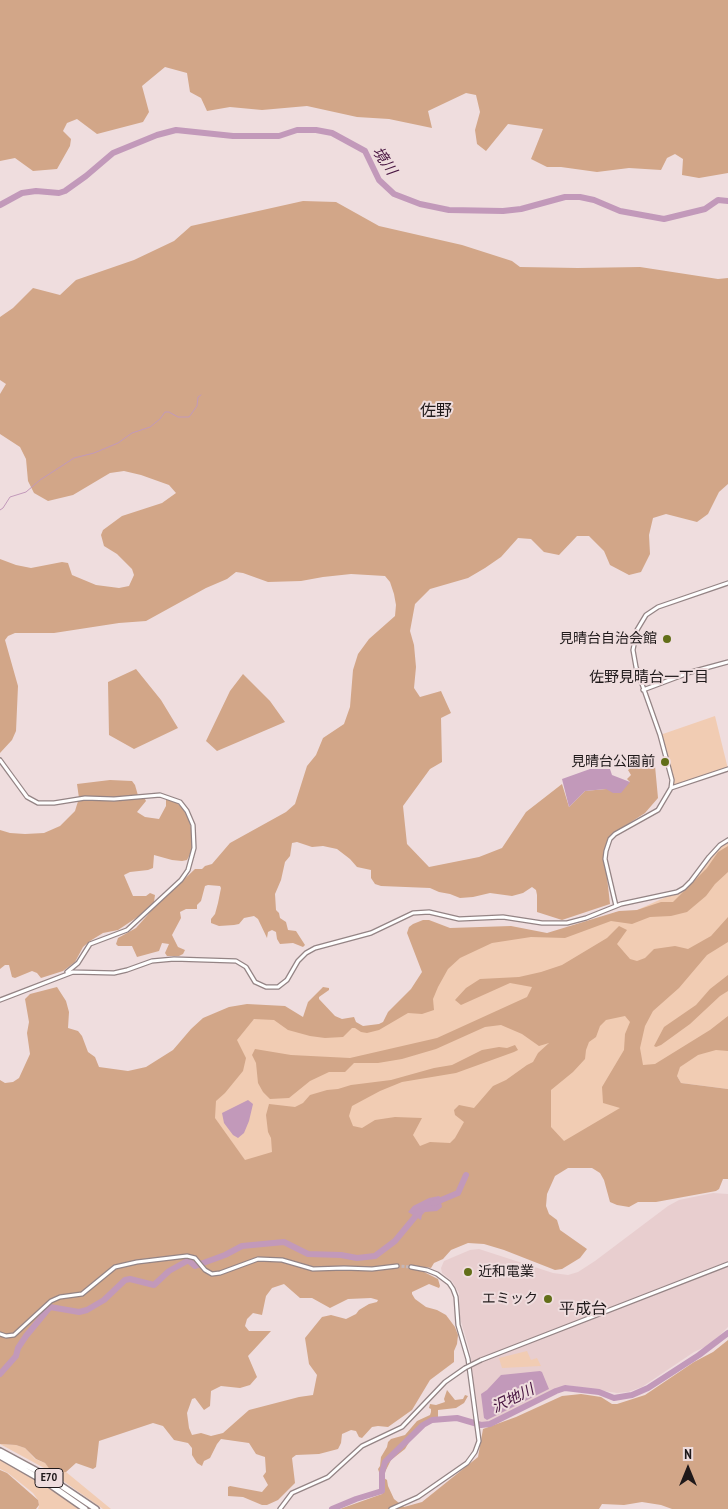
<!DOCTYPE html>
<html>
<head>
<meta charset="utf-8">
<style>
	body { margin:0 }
	#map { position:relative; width:728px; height:1509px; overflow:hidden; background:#efddde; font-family:"PT Sans Narrow",sans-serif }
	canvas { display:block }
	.north { position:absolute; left:663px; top:1444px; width:50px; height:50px; -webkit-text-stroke:4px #efddde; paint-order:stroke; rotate:0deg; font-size:14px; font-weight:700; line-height:20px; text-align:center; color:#1f191a }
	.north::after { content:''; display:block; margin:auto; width:18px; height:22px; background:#1f191a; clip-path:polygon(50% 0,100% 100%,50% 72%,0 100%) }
</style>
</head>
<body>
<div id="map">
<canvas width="728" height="1509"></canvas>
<div class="north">N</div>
</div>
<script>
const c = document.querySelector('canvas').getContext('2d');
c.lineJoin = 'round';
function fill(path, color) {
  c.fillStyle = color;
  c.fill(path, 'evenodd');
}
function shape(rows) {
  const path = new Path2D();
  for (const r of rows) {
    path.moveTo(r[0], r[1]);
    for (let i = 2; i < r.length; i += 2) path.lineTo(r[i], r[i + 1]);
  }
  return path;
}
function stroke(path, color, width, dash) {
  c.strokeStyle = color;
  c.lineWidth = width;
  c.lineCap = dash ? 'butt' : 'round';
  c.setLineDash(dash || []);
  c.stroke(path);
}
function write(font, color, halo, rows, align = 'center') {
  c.font = font + ' "PT Sans Narrow","Noto Sans JP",sans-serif';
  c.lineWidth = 4;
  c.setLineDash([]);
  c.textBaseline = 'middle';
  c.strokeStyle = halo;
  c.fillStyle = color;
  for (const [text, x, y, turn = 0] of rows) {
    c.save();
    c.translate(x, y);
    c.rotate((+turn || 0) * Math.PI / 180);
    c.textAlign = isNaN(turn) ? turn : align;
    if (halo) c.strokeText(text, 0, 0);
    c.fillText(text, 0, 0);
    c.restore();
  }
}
const built = shape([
	[713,1193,728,1194,728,1327,719,1336,707,1346,694,1352,642,1387,628,1392,617,1393,566,1385,553,1390,488,1423,480,1423,473,1378,470,1352,460,1318,459,1293,452,1281,442,1273,441,1268,444,1261,470,1250,479,1249,553,1273,568,1275,578,1272,595,1261,668,1206,679,1200]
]);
const green = shape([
	[715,716,728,769,671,788,672,779,660,735],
	[728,840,728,1089,681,1083,677,1076,540,1174,271,1157,246,1162,209,1112,236,1043,237,1027,261,1016,357,1026,367,1030,386,1021,475,944,520,933,558,933,624,916,679,891,691,881,709,857],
	[527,1351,531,1360,537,1358,541,1366,502,1368,499,1358],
	[0,1444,16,1445,25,1448,35,1459,45,1463,49,1468,58,1472,66,1472,111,1509,103,1509,46,1469],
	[0,1459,66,1499,80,1509,38,1509,39,1506,38,1500,33,1493,8,1473,0,1469]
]);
const forest = shape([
	[0,0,728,0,728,173,699,178,682,175,683,159,675,154,667,158,661,170,629,168,597,172,561,167,547,167,531,159,543,129,508,124,486,151,477,144,475,130,480,112,476,95,466,93,428,111,432,128,389,119,357,117,307,106,262,110,230,107,207,111,201,98,190,92,187,73,165,67,142,86,149,112,143,122,97,134,77,119,67,123,63,131,71,139,70,146,57,169,33,171,15,158,0,161],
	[303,201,336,202,379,226,462,245,512,261,520,267,578,268,640,267,718,279,728,278,728,484,719,492,708,514,697,522,666,514,653,518,649,535,650,554,641,572,629,575,610,565,604,551,589,536,577,536,559,555,544,552,531,539,518,538,501,557,485,568,468,578,430,589,415,604,410,631,414,645,416,667,414,688,420,697,441,691,451,713,441,718,442,762,430,769,403,806,407,844,429,867,479,857,502,848,526,812,562,784,569,807,585,791,606,789,630,782,627,779,631,775,628,770,643,759,649,758,655,766,658,798,645,813,628,824,610,839,605,859,610,904,562,920,537,912,537,895,536,890,532,887,523,893,512,896,490,893,473,897,460,898,450,894,439,892,430,888,381,886,375,884,371,878,371,870,357,867,350,859,337,849,323,846,312,847,297,842,292,843,290,856,285,862,281,880,275,894,276,910,279,913,280,918,286,922,288,930,296,931,305,945,303,947,293,943,280,944,277,939,276,932,272,930,268,932,267,938,258,919,254,916,244,918,239,924,234,925,219,926,211,923,211,919,215,914,218,903,221,888,220,886,208,885,205,886,201,901,197,905,197,909,186,909,180,912,181,918,172,935,178,947,185,950,183,954,179,956,167,956,165,953,169,944,162,943,159,951,137,957,132,946,118,946,116,944,118,938,136,928,152,910,195,869,202,869,205,866,212,864,230,843,286,812,295,804,307,766,316,755,323,738,344,724,350,707,353,670,358,654,369,639,395,616,396,605,394,594,390,582,385,576,351,574,323,577,301,581,268,582,243,573,236,572,227,579,206,588,146,621,119,623,54,633,15,633,8,636,5,640,18,686,16,731,12,740,0,753,0,559,16,565,31,568,62,562,68,563,72,575,96,585,119,588,129,586,134,575,132,569,117,554,104,546,101,535,103,530,122,516,162,503,176,493,169,485,141,475,124,471,110,473,73,495,48,501,34,493,28,481,26,459,20,447,0,434,0,394,6,384,0,380,0,317,13,308,33,288,60,295,76,280,134,260,174,241,191,226],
	[136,669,161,700,178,728,134,749,109,735,108,682],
	[243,674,270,701,285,722,217,751,206,741,230,691],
	[110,780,132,781,135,785,139,799,145,799,146,801,137,812,145,817,159,819,166,806,166,798,175,801,183,809,189,820,192,832,193,848,187,860,182,861,172,860,154,855,153,868,148,870,130,872,124,875,133,896,146,896,150,893,155,895,154,902,139,916,118,930,103,933,90,941,83,947,75,962,63,971,41,978,37,973,32,971,15,978,12,977,9,965,5,965,0,969,0,830,10,833,25,834,44,833,60,826,75,811,79,798,77,784],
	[728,846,728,872,715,884,706,896,687,912,671,916,650,917,632,924,611,921,565,938,531,937,492,943,460,958,448,969,438,987,433,999,434,1010,422,1014,408,1013,379,1030,367,1033,361,1032,355,1028,352,1028,343,1037,325,1038,310,1036,288,1030,274,1020,254,1019,237,1040,246,1058,243,1071,225,1093,216,1101,215,1118,245,1160,272,1152,271,1138,268,1132,266,1115,269,1104,295,1107,303,1103,310,1095,327,1090,338,1089,351,1085,391,1080,434,1068,452,1065,482,1050,499,1047,507,1048,515,1045,518,1050,514,1052,456,1073,402,1082,380,1091,352,1106,349,1116,353,1126,362,1128,375,1120,395,1117,422,1118,413,1135,420,1146,430,1142,450,1143,455,1138,464,1122,455,1115,454,1110,459,1105,474,1108,493,1086,506,1080,527,1065,533,1062,538,1053,549,1043,539,1046,522,1034,501,1025,485,1027,436,1049,402,1059,378,1063,354,1063,345,1072,329,1072,310,1081,289,1098,270,1099,263,1092,258,1083,256,1063,252,1055,255,1049,291,1055,350,1058,437,1038,527,997,532,987,510,983,461,1005,455,1000,466,988,480,979,519,977,541,972,562,965,607,938,619,926,627,930,617,944,630,959,637,961,645,958,654,949,675,946,688,949,711,936,728,917,728,942,707,955,679,988,653,1011,645,1026,640,1048,643,1065,655,1064,710,1030,728,1016,728,1051,716,1050,698,1055,680,1067,677,1076,681,1083,728,1089,728,1179,723,1179,719,1189,716,1191,656,1202,638,1202,629,1207,617,1205,610,1202,604,1180,600,1173,592,1168,568,1168,555,1176,547,1194,546,1206,549,1214,557,1220,560,1230,587,1249,580,1258,562,1269,555,1270,504,1250,484,1244,468,1243,451,1250,443,1259,434,1263,431,1268,426,1267,424,1272,438,1279,440,1286,439,1288,429,1284,412,1292,412,1294,415,1299,426,1307,437,1310,446,1315,455,1327,458,1335,457,1344,454,1351,454,1362,430,1380,412,1410,388,1427,378,1426,372,1427,362,1438,359,1437,356,1431,351,1430,342,1434,341,1443,338,1449,319,1454,296,1455,292,1458,295,1483,278,1500,267,1505,262,1505,243,1497,228,1496,228,1487,230,1486,262,1492,268,1485,263,1476,266,1472,265,1457,256,1454,249,1443,221,1439,217,1444,210,1458,204,1461,202,1466,197,1463,192,1455,192,1448,188,1443,174,1440,163,1426,153,1423,99,1441,96,1467,93,1469,76,1463,66,1472,57,1473,51,1471,45,1463,36,1459,25,1448,16,1445,0,1444,0,1080,5,1083,13,1082,19,1078,30,1054,27,1033,29,1022,25,999,30,994,57,987,66,1001,69,1012,68,1028,78,1031,82,1036,88,1052,95,1057,99,1067,128,1071,146,1067,173,1050,191,1029,203,1018,229,1007,247,1004,285,1006,303,1017,308,1002,323,987,329,988,329,990,319,997,319,999,335,1016,342,1019,354,1017,356,1022,363,1026,379,1024,383,1022,388,1012,411,989,422,972,407,933,409,927,413,924,423,920,429,920,450,928,511,926,547,933,619,911,637,910,661,902,673,902,707,868,718,852],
	[625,1016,630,1022,625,1034,624,1050,602,1087,603,1103,620,1108,564,1141,551,1127,551,1090,573,1072,585,1059,586,1050,589,1042,596,1037,600,1026,606,1020],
	[284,1284,300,1298,312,1298,330,1308,348,1299,371,1298,378,1300,377,1302,369,1304,359,1310,356,1314,346,1319,331,1315,322,1317,305,1338,309,1364,317,1375,313,1395,299,1397,249,1410,223,1433,211,1436,201,1433,192,1435,189,1428,187,1413,192,1399,195,1398,204,1410,210,1406,211,1391,221,1386,240,1388,250,1385,257,1377,248,1356,271,1331,249,1331,245,1326,247,1319,253,1313,262,1315,266,1296,272,1288],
	[728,975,728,991,720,996,690,1024,661,1045,656,1047,654,1046,664,1027,696,1005,710,989],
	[728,1340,728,1509,672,1509,661,1505,642,1502,624,1505,602,1504,599,1509,340,1509,382,1494,385,1490,384,1478,387,1480,388,1486,394,1499,404,1507,422,1502,478,1457,483,1429,516,1417,562,1396,581,1394,601,1397,612,1404,617,1404,645,1395,694,1362,713,1352],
	[447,1390,455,1400,463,1399,465,1395,468,1396,464,1403,456,1408,438,1410,438,1417,424,1422,417,1429,405,1449,391,1460,384,1474,380,1475,378,1469,380,1466,381,1457,387,1447,388,1442,391,1439,405,1435,417,1421,430,1415,431,1412,431,1409,429,1408,430,1404,436,1405,445,1402,444,1399],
	[0,1470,7,1473,38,1500,39,1505,36,1509,0,1509]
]);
const water = shape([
	[590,769,610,769,612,775,630,782,621,793,613,793,606,789,585,791,569,807,562,779],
	[248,1100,253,1104,249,1121,244,1133,238,1138,233,1135,224,1123,222,1113],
	[439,1196,440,1197,442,1207,437,1211,425,1212,422,1215,421,1220,408,1212,413,1206,429,1198],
	[540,1371,542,1372,549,1389,487,1420,484,1418,481,1394,487,1390,501,1375]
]);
const stream = shape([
	[0,510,3,508,10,497,26,492,40,480,74,458,94,453,118,443,132,433,150,427,160,419,165,412,169,412,178,417,189,417,197,406,198,397,201,395]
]);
const river = shape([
	[0,205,22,193,36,191,59,193,65,191,86,176,113,153,157,135,176,130,233,136,279,136,297,130,316,130,332,133,365,151,379,180,394,194,420,204,449,210,503,211,521,209,565,197,580,197,594,200,620,211,664,219,705,209,718,200,728,201],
	[434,1203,458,1193,466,1175],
	[0,1374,16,1356,18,1348,26,1336,50,1307,79,1312,87,1310,104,1300,125,1280,130,1279,154,1285,169,1271,187,1261,189,1261,195,1266,225,1255,242,1246,284,1242,308,1254,341,1255,357,1258,375,1256,395,1241,419,1212],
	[332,1509,356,1499,382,1491,382,1473,385,1462,423,1425,432,1420,457,1418,481,1425,490,1424,556,1391,565,1388,599,1392,614,1398,632,1395,648,1388,699,1355,728,1333]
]);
const tertiaryTunnel = shape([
	[397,1266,411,1267]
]);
const tertiary = shape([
	[643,690,691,672,728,662],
	[0,760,27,797,38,803,54,803,85,798,114,799,160,795,180,802,187,811,193,825,194,848,188,870,181,880,127,930,90,944,78,963,67,972],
	[671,788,672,780,660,735,636,667,633,650,637,630,646,615,658,607,728,583],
	[616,906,605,859,606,851,610,839,615,834,658,810,671,788,728,769],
	[0,1000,73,972,114,973,127,970,152,961,174,959,236,961,246,967,255,982,266,987,278,987,287,980,298,961,306,953,315,948,371,933,413,913,429,912,459,919,503,917,542,923,567,923,586,918,621,904,677,892,684,888,691,881,709,857,720,845,728,840],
	[0,1334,6,1336,14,1335,51,1301,60,1297,82,1294,115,1267,137,1262,187,1256,195,1258,205,1270,212,1274,220,1273,258,1259,282,1260,313,1269,344,1268,372,1269,397,1266],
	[481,1360,728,1264],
	[280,1509,292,1493,328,1477,362,1446,402,1427,445,1382,465,1368],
	[391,1509,418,1497,467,1463,475,1452,479,1441,468,1359,458,1325,456,1297,453,1289,449,1283,437,1274,427,1270,411,1267]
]);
const motorway = shape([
	[0,1451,50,1478,96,1509],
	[0,1456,49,1484,85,1509]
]);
const tertiaryBridge = shape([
	[465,1368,481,1360]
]);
const markers = [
	[667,639,5,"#626e18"],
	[665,762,5,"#626e18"],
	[468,1272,5,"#626e18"],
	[548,1299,5,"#626e18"]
];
const shields = [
	[49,1478,28]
];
const shieldNames = [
	["E70",49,1478]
];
const poiNames = [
	["見晴台自治会館",657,639],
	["見晴台公園前",655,762],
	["近和電業",478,1272,"left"],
	["エミック",538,1299]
];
const waterNames = [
	["境川",384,161,56],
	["沢地川",513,1399,-26]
];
const neighbourhoodNames = [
	["佐野見晴台一丁目",649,678]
];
const quarterNames = [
	["佐野",436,411],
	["平成台",583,1309]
];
fill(built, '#e8cecf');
fill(green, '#f1ccb3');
fill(forest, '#d2a688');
fill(water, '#c299ba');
stroke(stream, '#c299ba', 1);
stroke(river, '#c299ba', 6);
stroke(tertiaryTunnel, '#c5b6b7', 3, [3, 1.5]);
stroke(tertiary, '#948485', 5.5);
stroke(motorway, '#948485', 8);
stroke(tertiary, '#fff', 3);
stroke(motorway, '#fff', 5);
stroke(tertiaryBridge, '#948485', 5.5, []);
stroke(tertiaryBridge, '#fff', 3);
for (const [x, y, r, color] of markers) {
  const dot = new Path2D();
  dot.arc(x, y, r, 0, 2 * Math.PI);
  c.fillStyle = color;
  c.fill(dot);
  stroke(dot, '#efddde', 2);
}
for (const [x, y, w] of shields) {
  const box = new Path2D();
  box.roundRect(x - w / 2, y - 9.5, w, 19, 4);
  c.fillStyle = '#efddde';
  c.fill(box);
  stroke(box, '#1f191a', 1);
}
write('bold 12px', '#1f191a', null, shieldNames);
write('14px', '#1f191a', '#efddde', poiNames, 'right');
write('italic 15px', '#45123e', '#efddde', waterNames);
write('15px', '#1f191a', '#efddde', neighbourhoodNames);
write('16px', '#1f191a', '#efddde', quarterNames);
</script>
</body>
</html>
